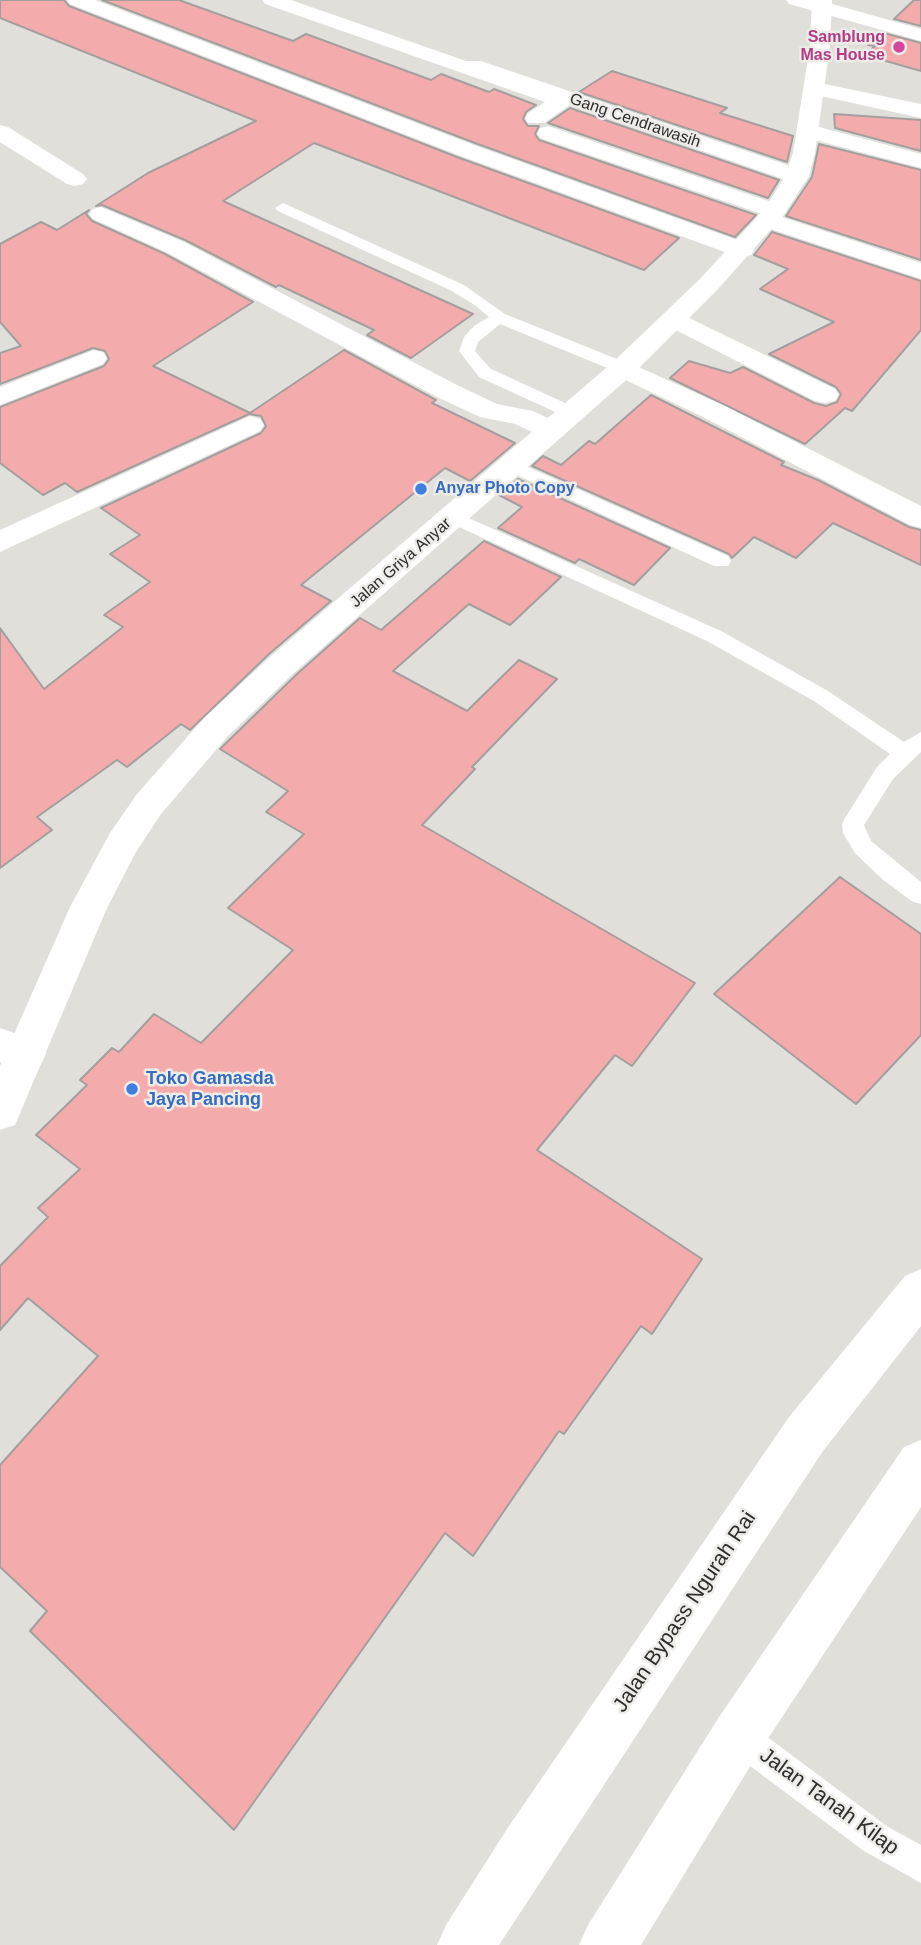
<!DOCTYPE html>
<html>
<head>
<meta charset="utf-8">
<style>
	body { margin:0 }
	canvas { display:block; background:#e0dfda }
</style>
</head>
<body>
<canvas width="921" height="1945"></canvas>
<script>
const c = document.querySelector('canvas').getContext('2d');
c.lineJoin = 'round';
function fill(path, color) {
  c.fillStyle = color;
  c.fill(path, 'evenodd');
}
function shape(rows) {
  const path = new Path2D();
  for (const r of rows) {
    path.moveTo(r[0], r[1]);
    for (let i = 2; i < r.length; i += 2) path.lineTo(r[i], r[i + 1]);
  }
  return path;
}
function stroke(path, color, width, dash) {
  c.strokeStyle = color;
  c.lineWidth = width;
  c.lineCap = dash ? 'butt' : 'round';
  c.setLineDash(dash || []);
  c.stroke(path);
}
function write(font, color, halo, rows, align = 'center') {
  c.font = font + ' Helvetica,sans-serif';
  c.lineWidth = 5;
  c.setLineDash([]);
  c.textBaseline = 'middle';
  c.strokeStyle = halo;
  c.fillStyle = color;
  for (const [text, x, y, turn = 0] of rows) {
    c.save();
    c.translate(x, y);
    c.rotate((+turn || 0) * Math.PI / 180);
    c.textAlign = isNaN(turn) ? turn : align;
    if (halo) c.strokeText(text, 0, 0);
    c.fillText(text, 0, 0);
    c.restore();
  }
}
const building = shape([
	[0,0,64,0,69,6,457,157,679,238,644,270,314,143,223,201,473,314,411,358,367,335,374,330,279,285,276,287,185,240,102,205,96,206,148,173,256,121,0,18,0,0],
	[102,0,179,0,293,41,306,34,431,80,441,74,489,92,494,89,536,105,526,112,523,119,528,126,539,126,535,134,539,140,756,215,735,237,475,143,102,0],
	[914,0,921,0,921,26,894,19,914,0],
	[880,32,921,43,921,71,865,55,875,46,868,45,880,32],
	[612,71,727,108,720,113,793,136,787,162,579,92,612,71],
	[570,108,779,180,768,198,548,123,570,108],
	[834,114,921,120,921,151,835,128,834,114],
	[819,144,921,170,921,260,786,216,812,177,819,144],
	[89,210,86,214,92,221,165,254,253,302,153,366,250,413,344,350,436,400,432,403,515,443,470,481,445,468,301,585,331,601,269,654,190,730,181,724,127,767,117,760,37,817,52,830,0,868,0,628,44,689,123,627,104,615,150,582,110,554,140,535,101,508,261,433,266,426,261,416,249,414,77,492,65,483,43,495,0,463,0,407,104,366,109,359,105,351,93,348,0,384,0,353,21,346,0,322,0,244,41,222,57,230,89,210],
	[772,232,921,281,921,330,852,411,845,408,805,444,670,378,689,361,730,373,743,367,814,403,826,406,837,402,841,394,836,387,769,354,834,322,760,289,788,269,754,255,772,232],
	[651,395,784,462,781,465,818,480,909,527,921,530,921,565,833,523,796,558,754,537,732,558,729,554,532,466,543,456,561,465,589,441,595,444,651,395],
	[518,479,670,548,634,585,579,559,575,563,498,528,522,507,499,495,518,479],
	[484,541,561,577,510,625,469,604,393,671,467,711,519,660,557,679,472,767,475,769,422,825,695,983,632,1066,615,1055,537,1150,702,1259,652,1334,641,1326,564,1434,559,1431,473,1556,445,1533,234,1830,30,1631,47,1611,0,1567,0,1465,98,1356,28,1298,0,1330,0,1266,48,1217,38,1208,80,1169,36,1135,87,1085,80,1080,112,1048,119,1052,154,1014,201,1043,293,950,228,908,304,834,266,812,288,791,220,749,297,674,360,618,381,630,484,541],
	[840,877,921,934,921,1035,856,1104,714,994,840,877]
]);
const service = shape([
	[283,203,464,285,505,314,629,364,632,368,623,373,617,372,500,324,478,342,475,351,480,357,491,369,576,408,579,412,576,416,564,416,479,377,459,351,464,337,474,326,489,317,476,306,452,291,278,211,275,208,283,203],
	[512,460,728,556,731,561,728,566,714,566,506,470,503,466,506,462,512,460],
	[453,511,721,631,828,691,904,742,921,732,921,752,893,779,864,825,871,841,921,882,921,904,913,902,882,879,855,853,843,833,842,824,845,818,877,767,890,754,814,701,707,641,446,521,444,517,446,513,453,511],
	[738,1719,750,1724,888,1827,921,1845,921,1883,864,1851,726,1748,721,1736,726,1724,738,1719]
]);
const minor = shape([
	[67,0,95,0,474,145,751,245,754,250,751,255,742,257,733,255,458,155,70,4,67,0],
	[262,0,291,0,466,61,481,61,805,171,809,176,805,181,797,183,789,181,570,105,544,123,528,123,525,118,528,113,545,102,265,4,262,0],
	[786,0,818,0,921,29,921,41,789,4,786,0],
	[815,82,921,104,921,118,807,93,804,88,807,83,815,82],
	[808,124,921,154,921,168,800,136,797,131,800,126,808,124],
	[0,125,8,127,83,174,87,179,83,184,75,186,67,184,0,142,0,125],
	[548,126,783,206,787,211,782,217,921,263,921,279,759,225,756,220,762,214,540,138,537,133,540,128,548,126],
	[101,207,184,242,457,385,497,404,533,411,561,424,565,430,561,436,551,439,541,436,515,424,480,417,437,397,166,252,93,219,89,214,93,209,101,207],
	[675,311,835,389,839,395,835,401,825,403,815,401,666,325,662,319,666,313,675,311],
	[94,350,103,352,107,358,103,364,0,405,0,387,94,350],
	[623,360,723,405,921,506,921,528,910,525,703,417,613,374,610,368,613,362,623,360],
	[250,416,260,419,264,425,260,431,0,552,0,530,250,416],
	[0,1028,40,1042,46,1054,40,1066,26,1071,0,1062,0,1028]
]);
const tertiary = shape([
	[812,0,832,0,830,46,815,153,809,176,783,216,718,289,633,374,295,672,228,736,161,814,136,852,107,908,15,1125,0,1130,0,1066,70,907,110,833,137,794,204,718,271,656,613,362,700,279,766,207,785,176,793,153,810,46,812,0]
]);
const trunk = shape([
	[921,1269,921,1326,823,1451,499,1945,437,1945,446,1925,507,1829,789,1417,905,1276,921,1269],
	[921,1440,921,1507,757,1755,641,1945,579,1945,588,1925,719,1717,904,1447,921,1440]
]);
const markers = [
	[899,47,7,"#d1479c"],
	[421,489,7,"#3f7fe0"],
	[132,1089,7,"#3f7fe0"]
];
const farHotelnames = [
	["Samblung",885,38],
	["Mas House",885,56]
];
const farStreetnames = [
	["Gang Cendrawasih",635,121,19],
	["Jalan Griya Anyar",401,563,-41]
];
const farShopnames = [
	["Anyar Photo Copy",435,489]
];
const shopNames = [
	["Toko Gamasda",146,1079],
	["Jaya Pancing",146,1100]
];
const nearStreetnames = [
	["Jalan Bypass Ngurah Rai",685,1612,-56],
	["Jalan Tanah Kilap",829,1802,36]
];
fill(building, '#f3acab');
stroke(building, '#a49f9f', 2);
fill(service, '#fff');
fill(minor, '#fff');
fill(tertiary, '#fff');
fill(trunk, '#fff');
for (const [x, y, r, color] of markers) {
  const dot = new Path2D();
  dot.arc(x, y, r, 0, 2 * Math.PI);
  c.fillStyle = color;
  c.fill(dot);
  stroke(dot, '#edece8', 2.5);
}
write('bold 16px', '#b23c85', '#edece8', farHotelnames, 'right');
write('16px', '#2f2e2d', '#edece8', farStreetnames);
write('bold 16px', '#366cbe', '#edece8', farShopnames, 'left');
write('bold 18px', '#366cbe', '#edece8', shopNames, 'left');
write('21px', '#2f2e2d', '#edece8', nearStreetnames);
</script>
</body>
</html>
